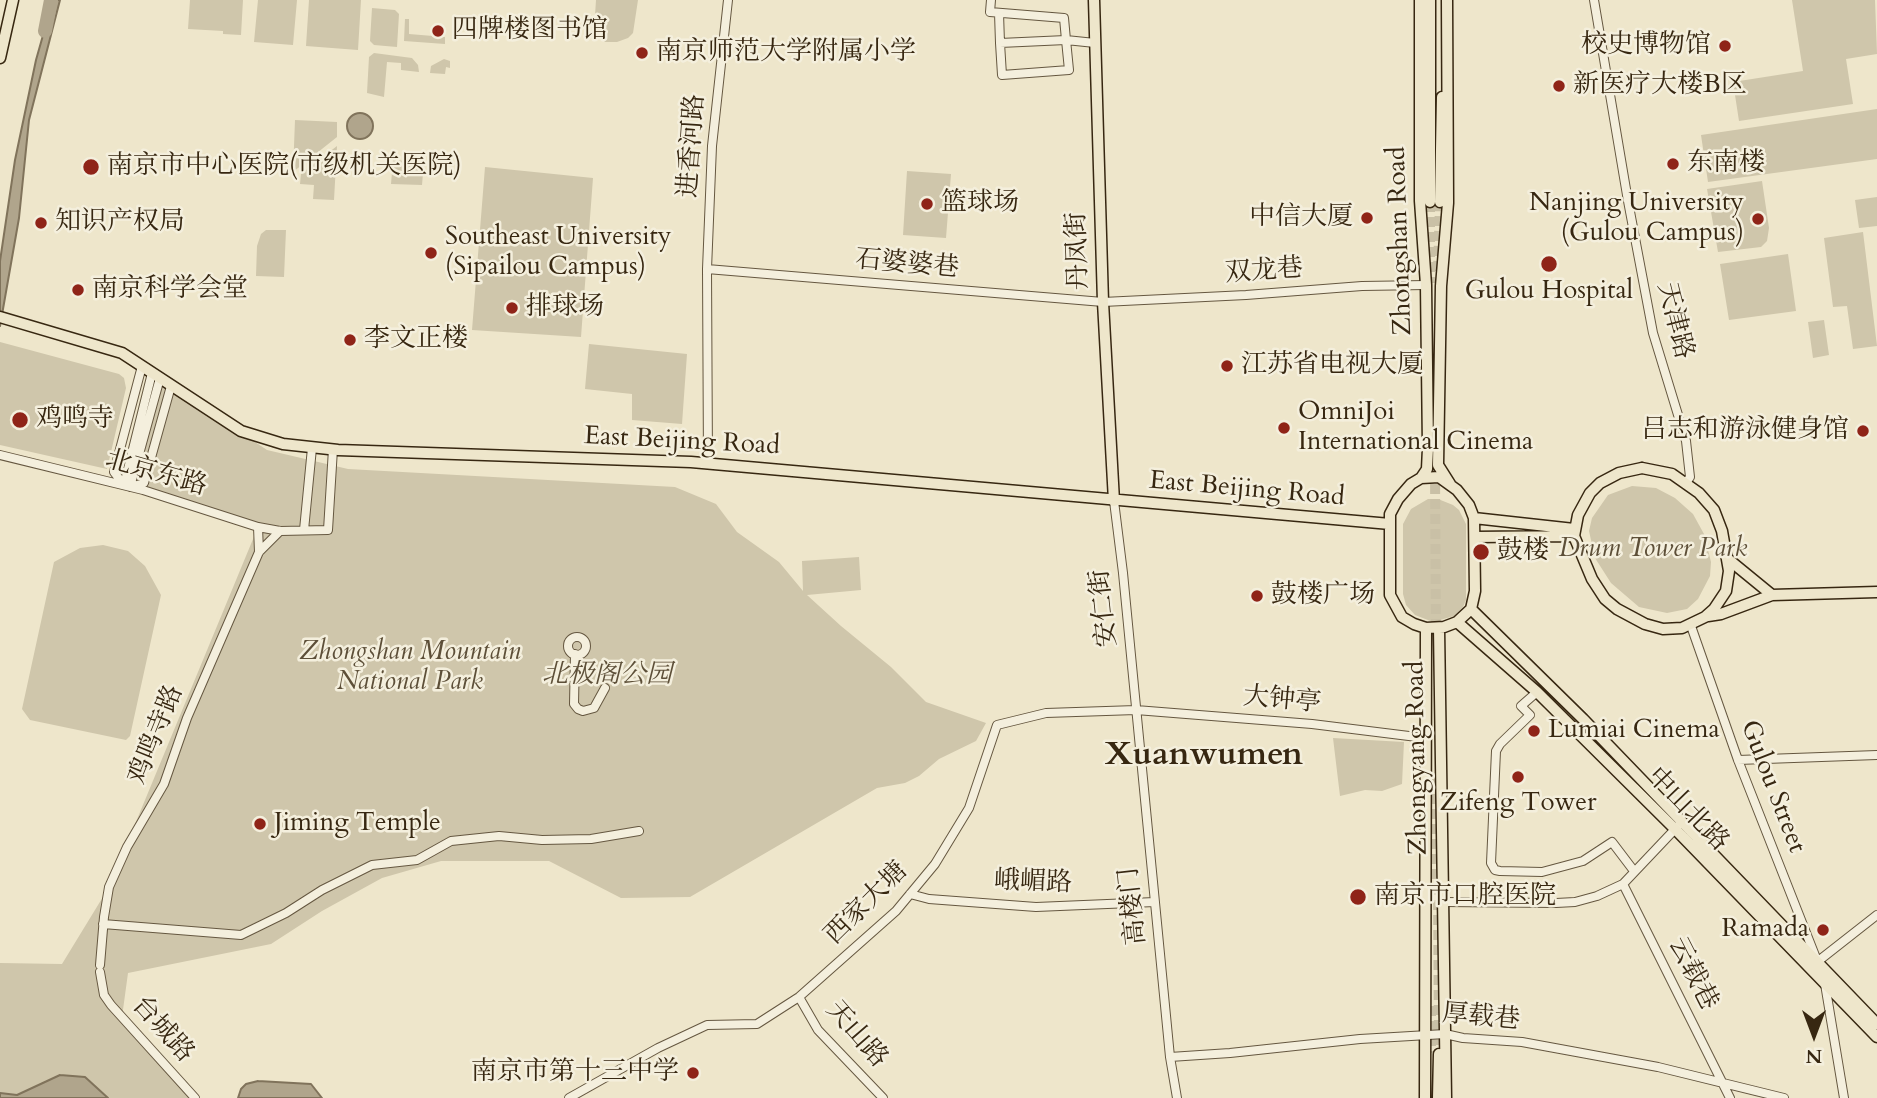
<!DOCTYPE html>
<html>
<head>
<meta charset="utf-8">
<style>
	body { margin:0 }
	#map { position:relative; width:1877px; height:1098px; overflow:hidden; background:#eee6cb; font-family:Cardo,serif }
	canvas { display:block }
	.north { position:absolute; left:1779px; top:1000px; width:70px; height:70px; -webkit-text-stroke:5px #f4efdd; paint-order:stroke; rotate:180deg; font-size:19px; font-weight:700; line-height:28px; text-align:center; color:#372711 }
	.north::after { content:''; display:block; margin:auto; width:24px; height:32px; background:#372711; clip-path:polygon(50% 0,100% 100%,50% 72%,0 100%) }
</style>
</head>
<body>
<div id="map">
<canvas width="1877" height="1098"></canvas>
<div class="north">N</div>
</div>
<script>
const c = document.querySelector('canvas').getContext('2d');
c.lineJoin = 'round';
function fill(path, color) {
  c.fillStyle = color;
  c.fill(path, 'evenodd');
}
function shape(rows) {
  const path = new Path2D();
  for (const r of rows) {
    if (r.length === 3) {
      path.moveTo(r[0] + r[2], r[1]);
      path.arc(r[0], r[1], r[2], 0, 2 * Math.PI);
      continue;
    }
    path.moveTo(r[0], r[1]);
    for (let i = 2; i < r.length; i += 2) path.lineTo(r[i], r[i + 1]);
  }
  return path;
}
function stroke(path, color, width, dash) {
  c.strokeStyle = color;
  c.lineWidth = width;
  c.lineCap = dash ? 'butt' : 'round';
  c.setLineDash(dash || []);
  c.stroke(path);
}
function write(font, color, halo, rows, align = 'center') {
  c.font = font + ' Cardo,"Noto Serif SC",serif';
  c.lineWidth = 5;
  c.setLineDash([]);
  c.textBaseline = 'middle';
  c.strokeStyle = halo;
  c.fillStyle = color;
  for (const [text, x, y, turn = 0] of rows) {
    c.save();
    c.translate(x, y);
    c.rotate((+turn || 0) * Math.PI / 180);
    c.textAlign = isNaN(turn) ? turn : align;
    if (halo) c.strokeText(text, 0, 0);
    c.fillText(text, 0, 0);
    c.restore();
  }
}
const green = shape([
	[190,0,243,0,241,35,223,34,223,31,188,29],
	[258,0,297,0,293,45,254,42],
	[309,0,361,0,358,50,306,46],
	[596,0,638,0,633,33,628,38,617,42,605,42,594,31],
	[1792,0,1875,0,1877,54,1846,59,1853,104,1739,121,1733,82,1803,71],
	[372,8,395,10,399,14,397,47,374,45,370,41],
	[405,19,409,19,409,34,445,37,445,44,404,41],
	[374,53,412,58,418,65,419,72,401,70,401,63,387,62,384,97,367,93,369,57],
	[444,59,450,61,450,68,446,67,445,74,430,73,431,66],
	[1877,109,1877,159,1708,182,1701,135],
	[295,120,337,122,337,137,293,172],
	[337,146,334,200,313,199,314,185,300,184,301,174],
	[393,160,424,162,422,185,391,184],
	[485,167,593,178,581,337,472,330],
	[907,171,951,174,946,238,903,235],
	[1762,181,1769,228,1767,241,1761,247,1718,252,1707,189],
	[1877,197,1877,226,1859,228,1855,200],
	[266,230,286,230,284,277,256,276,257,246,261,234],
	[1863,232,1877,346,1853,349,1847,306,1833,307,1824,238],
	[1788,254,1796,311,1729,320,1720,264],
	[1824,320,1829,355,1813,358,1808,322],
	[0,342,119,374,124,378,126,388,107,469,0,445],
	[589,344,687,354,682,424,632,420,632,394,585,389],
	[152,373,267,450,348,469,675,487,716,504,737,532,779,562,803,591,802,561,859,557,861,590,807,595,841,626,891,667,926,702,986,723,976,741,939,759,919,776,905,783,877,788,690,897,621,898,549,861,441,861,382,878,322,911,271,944,128,973,122,1017,199,1098,0,1098,0,963,62,964,109,887,258,527,130,487],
	[1632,486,1656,488,1675,498,1693,514,1704,534,1711,562,1710,576,1698,599,1687,609,1667,613,1639,607,1611,583,1595,558,1589,531,1592,518,1608,495],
	[1428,499,1438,499,1453,505,1459,510,1466,524,1466,600,1463,607,1454,616,1433,622,1415,615,1406,605,1403,594,1403,524,1411,509],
	[103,545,128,551,145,566,161,595,130,736,126,740,30,720,22,709,54,562,80,548],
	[1333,738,1404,742,1402,784,1382,791,1365,790,1340,796]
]);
const water = shape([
	[53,0,60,0,29,120,19,218,0,326,0,261,15,160,36,60,53,0],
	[360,126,13],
	[60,1075,85,1077,108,1098,0,1098,0,1093,17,1095,60,1075],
	[258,1081,311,1084,322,1098,238,1098,241,1089,246,1084,258,1081]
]);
const river = shape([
	[45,31,51,0]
]);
const majorTunnel = shape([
	[1430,202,1430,283],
	[1438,271,1440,202],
	[1435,469,1436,635],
	[1431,779,1431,896],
	[1438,885,1439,1054],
	[1431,1006,1431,1053]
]);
const minor = shape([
	[991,0,990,12,1064,18,1066,40,1095,43],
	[1594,0,1628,201,1653,333,1686,441,1690,477,1686,483],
	[999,13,1000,43,1066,40,1069,70,1002,75,1000,43],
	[707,269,1103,302,1246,295,1362,286,1426,285],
	[160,378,130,487,144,483,171,386],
	[0,455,143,490,258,527,280,531,328,530,333,449],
	[708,464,707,269,712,146,728,0],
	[124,485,114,472,142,366],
	[124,485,152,373],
	[1114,501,1123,573,1170,1057,1177,1098],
	[258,527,259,552],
	[304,530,312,448],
	[1691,626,1738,760,1816,958],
	[577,646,9],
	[575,654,574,704,578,709,583,711,594,708,605,688],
	[1537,692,1521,706,1530,715,1500,744,1496,751,1491,863,1495,870,1500,871,1542,872,1583,861,1612,842,1634,871],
	[1738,760,1877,755],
	[1623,884,1730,1098],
	[910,894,929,899,1036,907,1155,902],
	[1443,902,1556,903,1575,902,1597,896,1623,884,1678,826],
	[103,924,241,935,286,913,322,890,372,865,417,860,451,841,499,836,542,840,591,839,639,831],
	[1817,962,1877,915],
	[100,965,104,917,109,887,127,847,164,784,187,718,259,552,280,531],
	[100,972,104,995,111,1005,195,1098],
	[1825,984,1844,1098],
	[799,997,818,1030,883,1098],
	[1170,1057,1230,1053,1360,1039,1445,1034,1463,1038,1522,1042,1658,1067,1784,1098],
	[569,1098,658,1048,707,1025,757,1024,799,997,896,911,935,864,969,808,997,725,1046,713,1136,710,1312,724,1425,738]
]);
const major = shape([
	[1094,0,1103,302,1114,501],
	[1420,0,1420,201,1426,285,1428,448,1427,469,1421,478],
	[1430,0,1430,202],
	[1447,0,1448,203,1441,286,1438,465,1450,484],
	[0,58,13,0],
	[1440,202,1442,97],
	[0,317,122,353,241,431,283,444,338,450,691,462,1390,524],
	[1642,468,1672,474,1699,493,1714,510,1722,531,1729,571,1726,591,1714,609,1705,617,1682,628,1663,629,1645,624,1617,609,1605,599,1592,579,1574,536,1578,515,1590,493,1600,483,1619,473,1642,468],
	[1439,477,1457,490,1469,505,1474,518,1475,591,1471,609,1457,622,1444,627,1426,628,1414,624,1402,617,1390,595,1390,514,1398,499,1411,484,1421,478,1439,477],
	[1474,518,1574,529],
	[1476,537,1574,536],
	[1728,559,1772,595],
	[1471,609,1583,719,1877,1024],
	[1708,616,1721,614,1772,595,1877,592],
	[1457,622,1537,692,1675,829,1877,1037],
	[1439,628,1446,1098],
	[1425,1098,1426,628],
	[1438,1098,1439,1054]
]);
const markers = [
	[438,31,7,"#8f2418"],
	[1725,46,7,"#8f2418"],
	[642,53,7,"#8f2418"],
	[1559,86,7,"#8f2418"],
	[1673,164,7,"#8f2418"],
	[91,167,9,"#8f2418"],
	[927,204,7,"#8f2418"],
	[1367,218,7,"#8f2418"],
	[1758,219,7,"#8f2418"],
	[41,223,7,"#8f2418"],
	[431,253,7,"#8f2418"],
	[1549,264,9,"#8f2418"],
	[78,290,7,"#8f2418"],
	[512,308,7,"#8f2418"],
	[350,340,7,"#8f2418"],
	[1227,366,7,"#8f2418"],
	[20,420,9,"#8f2418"],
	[1284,428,7,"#8f2418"],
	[1863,431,7,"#8f2418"],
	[1481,552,9,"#8f2418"],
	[1257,596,7,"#8f2418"],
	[1534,731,7,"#8f2418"],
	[1518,777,7,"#8f2418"],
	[260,824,7,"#8f2418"],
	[1358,897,9,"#8f2418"],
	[1823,930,7,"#8f2418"],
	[693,1073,7,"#8f2418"]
];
const poiNames = [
	["四牌楼图书馆",452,31],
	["校史博物馆",1711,46,"right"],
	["南京师范大学附属小学",656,53],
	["新医疗大楼B区",1573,86],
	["东南楼",1687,164],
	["南京市中心医院(市级机关医院)",107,167],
	["篮球场",941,204],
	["Nanjing University",1744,204,"right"],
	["(Gulou Campus)",1744,234,"right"],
	["中信大厦",1353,218,"right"],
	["知识产权局",55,223],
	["Southeast University",445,238],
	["(Sipailou Campus)",445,268],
	["南京科学会堂",92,290],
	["Gulou Hospital",1549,292,"center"],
	["排球场",526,308],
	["李文正楼",364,340],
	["江苏省电视大厦",1241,366],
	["OmniJoi",1298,413],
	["International Cinema",1298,443],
	["鸡鸣寺",36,420],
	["吕志和游泳健身馆",1849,431,"right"],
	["鼓楼",1497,552],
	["鼓楼广场",1271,596],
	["Lumiai Cinema",1548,731],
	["Zifeng Tower",1518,804,"center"],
	["Jiming Temple",274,824],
	["南京市口腔医院",1374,897],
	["Ramada",1809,930,"right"],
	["南京市第十三中学",679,1073,"right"]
];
const streetNames = [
	["进香河路",693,146,-86],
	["Zhongshan Road",1401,241,-92],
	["丹凤街",1079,251,-92],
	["石婆婆巷",907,265,5],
	["双龙巷",1264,272,-4],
	["天津路",1674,321,76],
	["East Beijing Road",682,442,3],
	["北京东路",156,474,16],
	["East Beijing Road",1247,490,5],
	["安仁街",1105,608,-96],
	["大钟亭",1282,701,5],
	["鸡鸣寺路",157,735,-68],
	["Zhongyang Road",1418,758,-91],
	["Gulou Street",1772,787,69],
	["中山北路",1687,810,46],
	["峨嵋路",1033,883,2],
	["西家大塘",867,904,-45],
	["高楼门",1134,906,-96],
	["云载巷",1692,974,63],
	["厚载巷",1481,1018,5],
	["台城路",162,1030,48],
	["天山路",856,1035,49]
];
const parkNames = [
	["Drum Tower Park",1653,550],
	["Zhongshan Mountain",410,653],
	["National Park",410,683],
	["北极阁公园",607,676]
];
const districtNames = [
	["Xuanwumen",1204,756]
];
fill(green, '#cfc6ab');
fill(water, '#b0a58c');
stroke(water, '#80735b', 2);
stroke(river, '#b0a58c', 14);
stroke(majorTunnel, '#c9c0a6', 10, [10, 5]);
stroke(minor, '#655740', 10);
stroke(major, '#372711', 13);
stroke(minor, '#f4efdd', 8);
stroke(major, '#eee6cb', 10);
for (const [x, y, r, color] of markers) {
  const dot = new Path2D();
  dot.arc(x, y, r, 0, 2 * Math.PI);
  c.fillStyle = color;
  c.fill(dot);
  stroke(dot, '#f4efdd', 2.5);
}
write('26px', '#372711', '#f4efdd', poiNames, 'left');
write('26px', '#372711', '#f4efdd', streetNames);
write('italic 26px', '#5d4f38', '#f4efdd', parkNames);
write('bold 33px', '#372711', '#f4efdd', districtNames);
</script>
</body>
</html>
